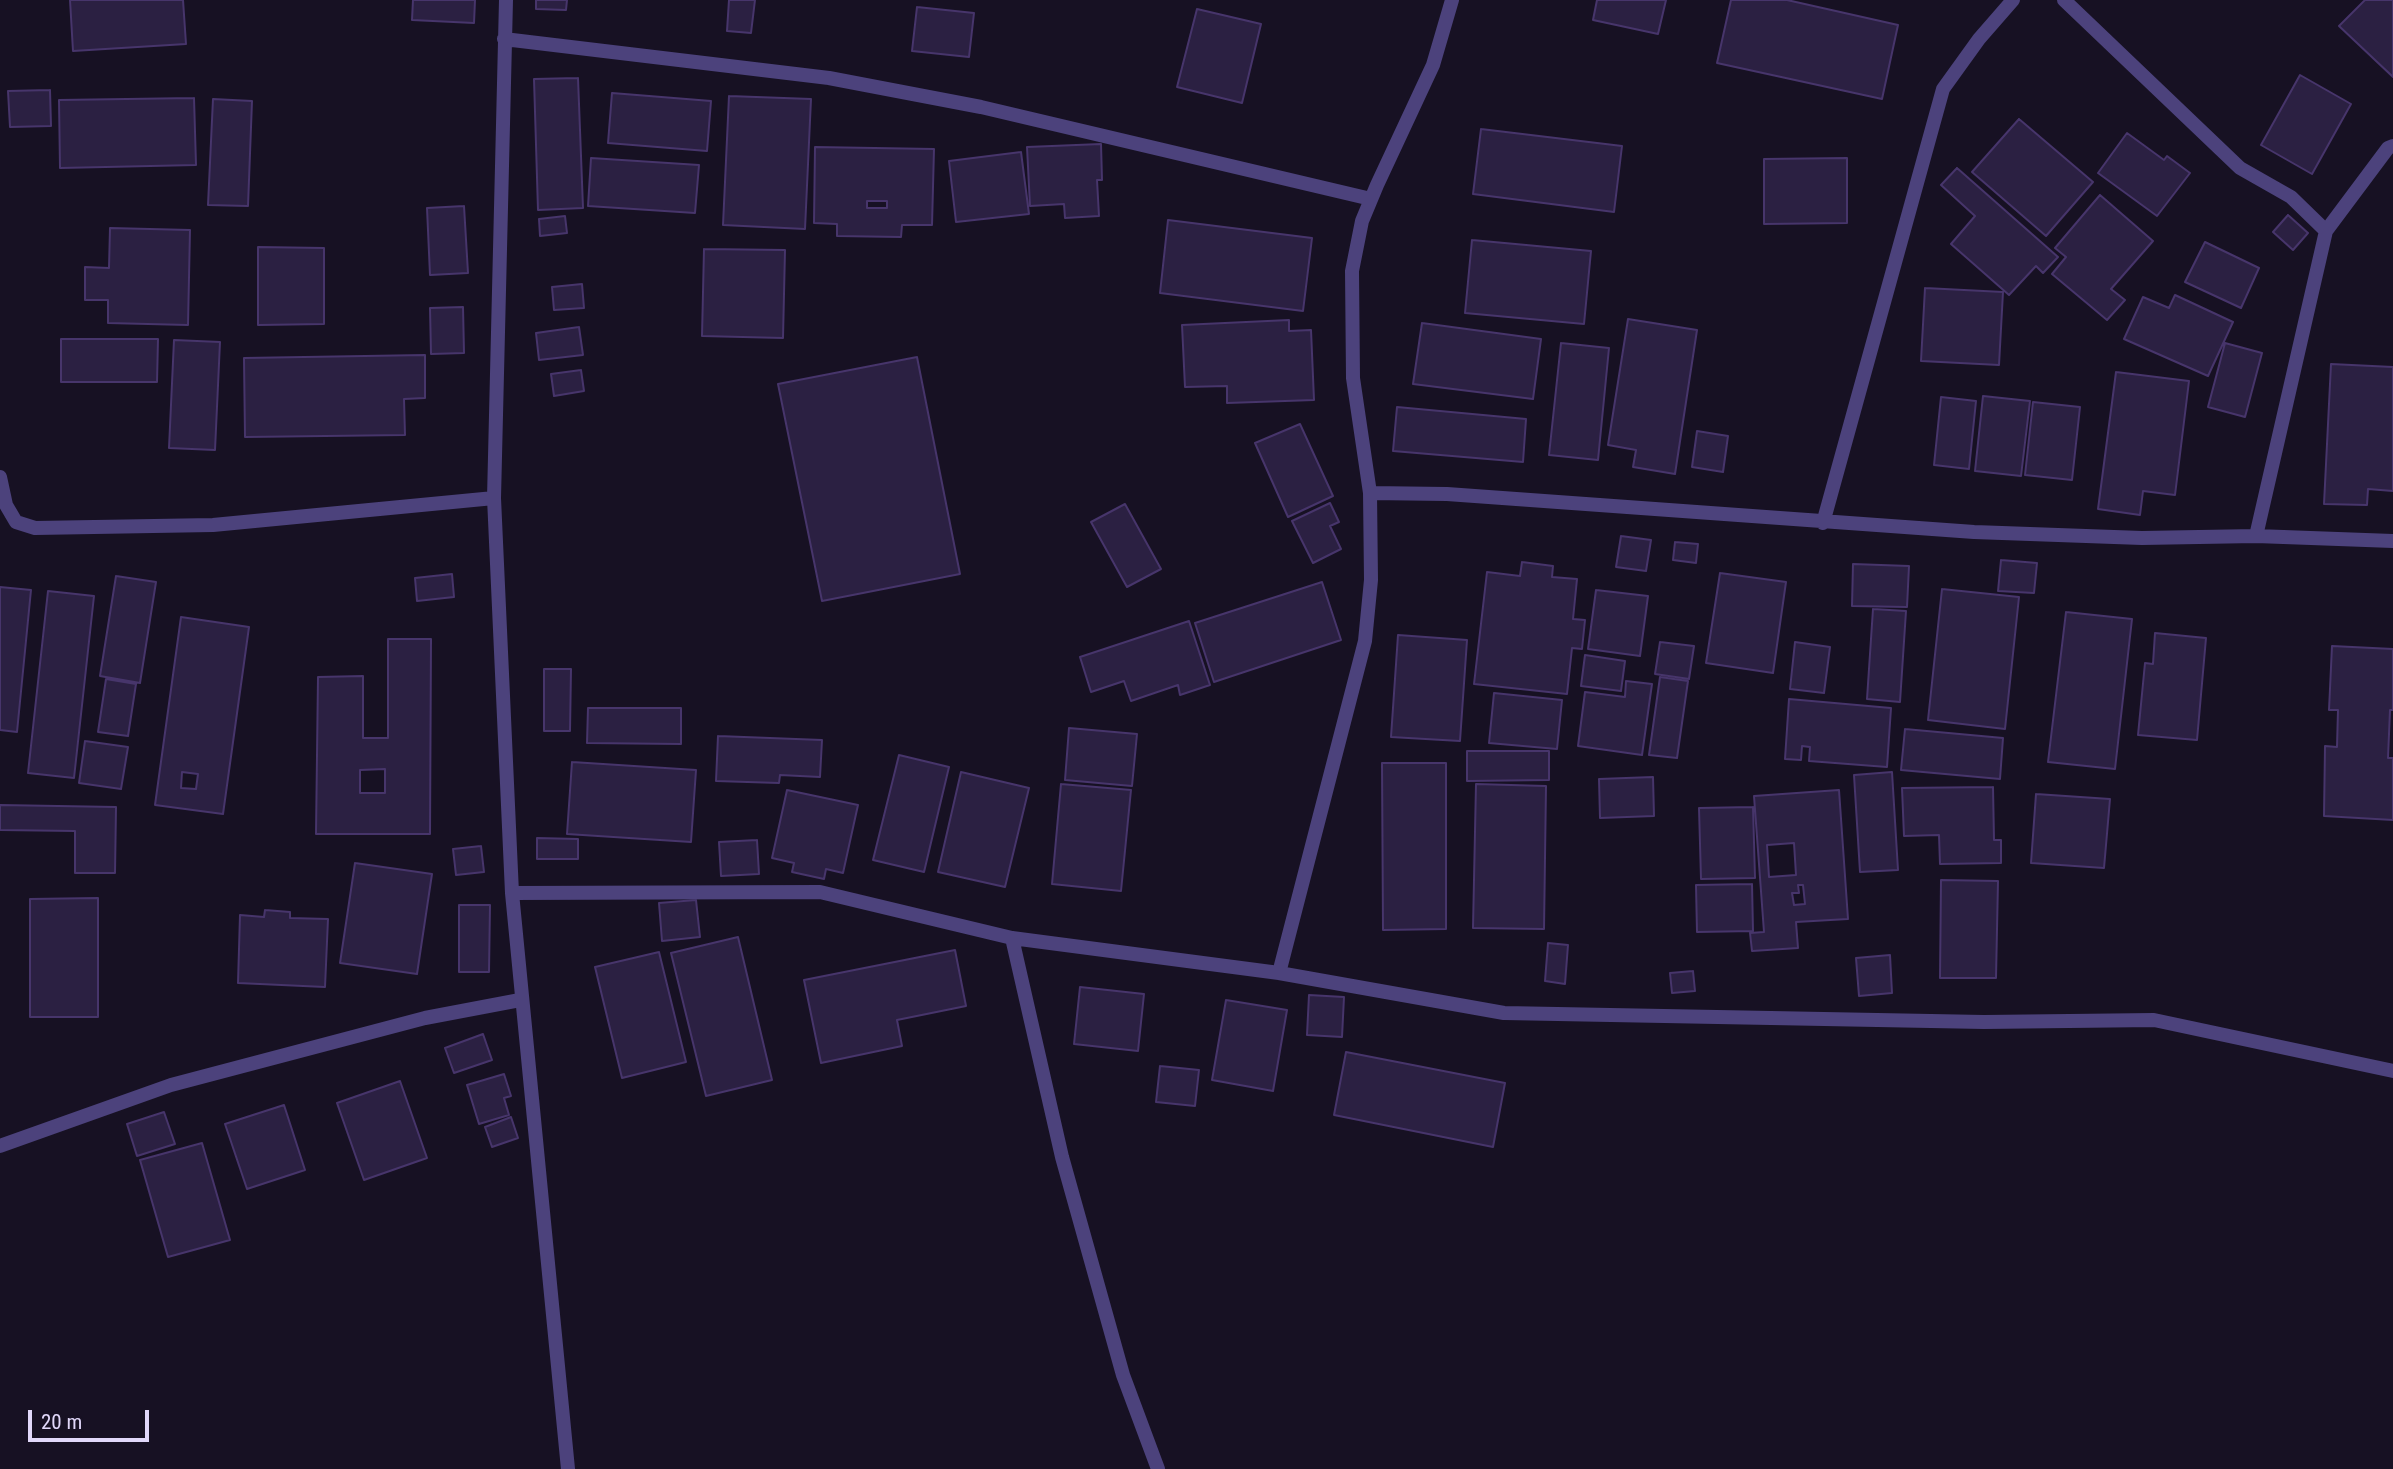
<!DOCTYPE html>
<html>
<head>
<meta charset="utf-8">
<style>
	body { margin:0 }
	#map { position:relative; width:2393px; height:1469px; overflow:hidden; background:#171123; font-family:"Roboto Condensed",sans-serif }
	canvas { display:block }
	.scale { position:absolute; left:28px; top:1410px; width:121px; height:32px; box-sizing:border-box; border:4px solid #e1d8fa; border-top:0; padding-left:9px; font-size:21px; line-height:24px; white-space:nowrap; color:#e1d8fa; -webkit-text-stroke:5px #171123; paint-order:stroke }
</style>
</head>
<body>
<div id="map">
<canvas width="2393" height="1469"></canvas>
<div class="scale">20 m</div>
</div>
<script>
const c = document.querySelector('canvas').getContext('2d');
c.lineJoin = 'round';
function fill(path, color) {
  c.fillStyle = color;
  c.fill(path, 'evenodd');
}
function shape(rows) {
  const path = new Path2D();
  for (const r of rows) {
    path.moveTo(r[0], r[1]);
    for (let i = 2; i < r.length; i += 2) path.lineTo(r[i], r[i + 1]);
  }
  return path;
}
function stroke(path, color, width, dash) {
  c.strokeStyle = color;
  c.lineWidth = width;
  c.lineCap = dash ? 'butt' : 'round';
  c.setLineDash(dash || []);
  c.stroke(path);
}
const building = shape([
	[70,0,183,0,186,44,73,51,70,0],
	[413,0,475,0,474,23,412,20,413,0],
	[536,0,567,0,566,10,536,9,536,0],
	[729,0,755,0,751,33,727,31,729,0],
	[1597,0,1666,0,1658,34,1593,20,1597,0],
	[1731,0,1787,0,1898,25,1882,99,1717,63,1731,0],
	[2365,0,2393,0,2393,77,2339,26,2365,0],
	[917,7,974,13,969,57,912,51,917,7],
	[1197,9,1261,24,1242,103,1177,87,1197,9],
	[2300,75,2351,104,2312,174,2261,145,2300,75],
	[578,78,583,208,538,210,534,79,578,78],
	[50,90,51,126,10,127,8,91,50,90],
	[612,93,711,101,707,151,608,143,612,93],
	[729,96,811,99,805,229,723,225,729,96],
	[194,98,196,165,60,168,59,100,194,98],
	[213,99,252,101,248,206,208,205,213,99],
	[2019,119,2093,182,2046,236,1972,172,2019,119],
	[1481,129,1622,146,1614,212,1473,194,1481,129],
	[2127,133,2164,160,2167,156,2190,173,2157,216,2098,173,2127,133],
	[1101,144,1102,180,1097,180,1099,216,1065,218,1064,204,1030,206,1027,147,1101,144],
	[815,147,934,149,932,225,902,225,901,237,837,236,837,224,814,223,815,147],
	[867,201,887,201,887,208,867,208,867,201],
	[1021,152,1029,214,956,222,949,161,1021,152],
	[591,158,699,165,695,213,588,206,591,158],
	[1847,158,1847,223,1764,224,1764,159,1847,158],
	[1957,168,2058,257,2043,273,2036,266,2009,295,1951,244,1975,216,1941,185,1957,168],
	[2100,195,2153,241,2111,289,2125,300,2107,320,2052,274,2066,257,2055,248,2100,195],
	[464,206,468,273,430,275,427,208,464,206],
	[2288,215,2308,233,2293,250,2273,232,2288,215],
	[565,216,567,233,540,236,539,219,565,216],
	[1168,220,1312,238,1303,311,1160,293,1168,220],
	[110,228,190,230,188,325,108,323,108,300,85,300,85,267,109,268,110,228],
	[1472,240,1591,251,1584,324,1465,313,1472,240],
	[2205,242,2259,268,2241,308,2185,282,2205,242],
	[258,247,324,248,324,324,258,325,258,247],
	[704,249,785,250,783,338,702,336,704,249],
	[582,284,584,308,554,310,552,287,582,284],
	[1925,288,2003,292,1999,365,1921,361,1925,288],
	[2175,295,2233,322,2208,376,2124,339,2143,297,2169,308,2175,295],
	[463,307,464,353,431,354,430,308,463,307],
	[1628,319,1697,330,1675,474,1633,467,1636,450,1608,445,1628,319],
	[1289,320,1289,331,1311,330,1314,400,1227,403,1227,386,1185,387,1182,325,1289,320],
	[1422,323,1541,339,1533,399,1413,384,1422,323],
	[579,327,583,355,539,360,536,333,579,327],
	[61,339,158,339,157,382,61,382,61,339],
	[174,340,220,342,215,450,169,448,174,340],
	[1561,343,1609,348,1598,460,1549,455,1561,343],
	[2225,343,2262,353,2245,417,2208,407,2225,343],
	[425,355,425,398,404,399,405,435,245,437,244,358,425,355],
	[917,357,960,574,822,601,778,384,917,357],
	[2331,364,2393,367,2393,491,2368,489,2367,505,2324,504,2331,364],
	[581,370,584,391,554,396,551,374,581,370],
	[2116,372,2189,381,2175,495,2143,491,2140,515,2098,509,2116,372],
	[1983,396,2030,401,2021,476,1975,471,1983,396],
	[1941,397,1976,401,1969,469,1934,465,1941,397],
	[2033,402,2080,407,2072,480,2025,475,2033,402],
	[1397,407,1526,419,1523,462,1393,451,1397,407],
	[1300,424,1333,496,1288,517,1255,443,1300,424],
	[1697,431,1728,436,1723,472,1692,467,1697,431],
	[1330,503,1339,522,1330,526,1341,549,1313,563,1292,521,1330,503],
	[1125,504,1161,569,1127,587,1091,522,1125,504],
	[1621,536,1651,540,1646,571,1616,567,1621,536],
	[1675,542,1698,544,1696,563,1673,560,1675,542],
	[2001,560,2037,563,2034,593,1998,591,2001,560],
	[1522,562,1553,566,1552,577,1577,579,1573,619,1585,620,1582,649,1572,648,1567,694,1474,684,1487,572,1520,576,1522,562],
	[1853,564,1909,566,1907,607,1852,606,1853,564],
	[1720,573,1786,582,1773,673,1706,663,1720,573],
	[452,574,454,597,417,601,415,578,452,574],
	[116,576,156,582,140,683,100,676,116,576],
	[1322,582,1341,640,1214,682,1195,623,1322,582],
	[0,587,31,590,17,732,0,730,0,587],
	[1942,589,2019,597,2005,729,1928,720,1942,589],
	[1596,590,1648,596,1640,656,1588,649,1596,590],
	[48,591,94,596,74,778,28,773,48,591],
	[1873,609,1906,611,1900,702,1867,699,1873,609],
	[2066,612,2132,619,2115,769,2048,762,2066,612],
	[181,617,249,627,223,814,155,805,181,617],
	[182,772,198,774,196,789,181,788,182,772],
	[1189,621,1210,685,1180,695,1178,685,1131,701,1124,681,1091,692,1080,657,1189,621],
	[2155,633,2206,638,2197,740,2138,735,2145,663,2153,664,2155,633],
	[1398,635,1467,640,1460,741,1391,737,1398,635],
	[388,639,431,639,430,834,316,834,318,677,363,676,363,738,388,738,388,639],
	[385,769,385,793,360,793,360,770,385,769],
	[1660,642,1694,646,1689,679,1655,674,1660,642],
	[1795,642,1830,647,1824,693,1790,689,1795,642],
	[2332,646,2393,649,2393,710,2390,710,2388,758,2393,758,2393,820,2324,816,2325,746,2337,747,2338,710,2329,710,2332,646],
	[1585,655,1625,661,1621,691,1581,686,1585,655],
	[544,669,571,669,570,731,544,731,544,669],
	[1660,677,1688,681,1677,758,1649,755,1660,677],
	[106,679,136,684,128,736,98,732,106,679],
	[1626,681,1652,684,1642,755,1578,746,1585,692,1625,697,1626,681],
	[1494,693,1562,700,1557,749,1489,743,1494,693],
	[1789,699,1891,708,1887,767,1809,761,1810,747,1802,746,1801,760,1785,759,1789,699],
	[588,708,681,708,681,744,587,743,588,708],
	[1069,728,1137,734,1132,786,1065,780,1069,728],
	[1905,729,2003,738,2000,779,1901,770,1905,729],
	[718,736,822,740,820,777,780,775,779,783,716,781,718,736],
	[85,741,128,747,121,789,79,783,85,741],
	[1467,751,1549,751,1549,780,1467,781,1467,751],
	[899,755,949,767,924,872,873,860,899,755],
	[572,762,696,770,691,842,567,834,572,762],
	[1382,763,1446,763,1446,929,1383,930,1382,763],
	[961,772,1029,788,1005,887,938,872,961,772],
	[1892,772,1898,870,1860,872,1854,775,1892,772],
	[1653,777,1654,816,1600,818,1599,779,1653,777],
	[1061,784,1131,790,1121,891,1052,884,1061,784],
	[1476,784,1546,786,1544,929,1473,928,1476,784],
	[1993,787,1994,840,2001,840,2001,863,1940,864,1939,835,1904,836,1902,788,1993,787],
	[787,790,858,805,843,873,826,869,824,879,792,872,794,863,772,858,787,790],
	[1839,790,1848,919,1796,922,1798,948,1752,951,1750,933,1764,932,1754,796,1839,790],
	[1794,843,1796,875,1769,877,1767,845,1794,843],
	[1798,885,1803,885,1805,904,1794,905,1792,893,1799,893,1798,885],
	[2036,794,2110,799,2104,868,2031,863,2036,794],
	[0,805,116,807,115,873,75,873,75,831,0,830,0,805],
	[1753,807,1755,878,1701,879,1699,808,1753,807],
	[537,838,578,839,578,859,537,859,537,838],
	[757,840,759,874,721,876,719,842,757,840],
	[481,846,484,872,456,875,453,849,481,846],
	[355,863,432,874,417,974,340,963,355,863],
	[1941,880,1998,881,1996,978,1940,978,1941,880],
	[1752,884,1753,931,1697,932,1696,885,1752,884],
	[98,898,98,1017,30,1017,30,899,98,898],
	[696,900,700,937,662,941,659,903,696,900],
	[459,905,490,905,489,972,459,972,459,905],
	[265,910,290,912,290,918,328,919,325,987,238,983,240,915,264,917,265,910],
	[738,937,772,1080,706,1096,671,953,738,937],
	[1548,943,1568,945,1565,984,1545,981,1548,943],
	[955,950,966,1006,897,1020,902,1046,821,1063,804,980,955,950],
	[659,952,686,1062,622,1078,595,967,659,952],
	[1890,955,1892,993,1859,996,1856,958,1890,955],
	[1693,971,1695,991,1672,993,1670,973,1693,971],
	[1080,987,1144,994,1138,1051,1074,1044,1080,987],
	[1309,995,1344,997,1342,1037,1307,1035,1309,995],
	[1226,1000,1287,1010,1273,1091,1212,1080,1226,1000],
	[483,1034,492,1060,454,1073,445,1048,483,1034],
	[1346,1052,1505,1083,1493,1147,1334,1115,1346,1052],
	[1160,1066,1199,1070,1195,1106,1156,1102,1160,1066],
	[504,1074,511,1096,504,1098,509,1115,479,1124,467,1085,504,1074],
	[400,1081,427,1158,364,1180,337,1103,400,1081],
	[284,1105,305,1170,247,1189,225,1124,284,1105],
	[164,1112,175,1144,137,1156,127,1124,164,1112],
	[511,1117,518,1138,492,1147,485,1127,511,1117],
	[202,1143,230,1240,168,1257,140,1160,202,1143]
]);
const minor = shape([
	[506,0,494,498,512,893,568,1469],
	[2064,0,2240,168,2291,197,2326,231],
	[504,39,829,78,981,107,1371,199],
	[0,477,6,505,16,522,35,528,213,525,494,498],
	[1370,493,1447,494,1974,532,2142,538,2256,536,2393,541],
	[1823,523,1943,89,1979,39,2013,0],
	[2256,536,2326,231,2388,148,2393,146],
	[512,893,820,892,1012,938,1279,973,1504,1013,1984,1022,2154,1020,2393,1071],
	[1012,938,1062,1157,1123,1375,1158,1469],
	[1279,973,1365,641,1371,580,1370,493,1353,378,1352,271,1362,221,1377,185,1433,65,1452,0],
	[0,1146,171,1085,425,1018,520,1000]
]);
fill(building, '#2b2042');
stroke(building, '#47356b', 2);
stroke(minor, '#4c427c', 14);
</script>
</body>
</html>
